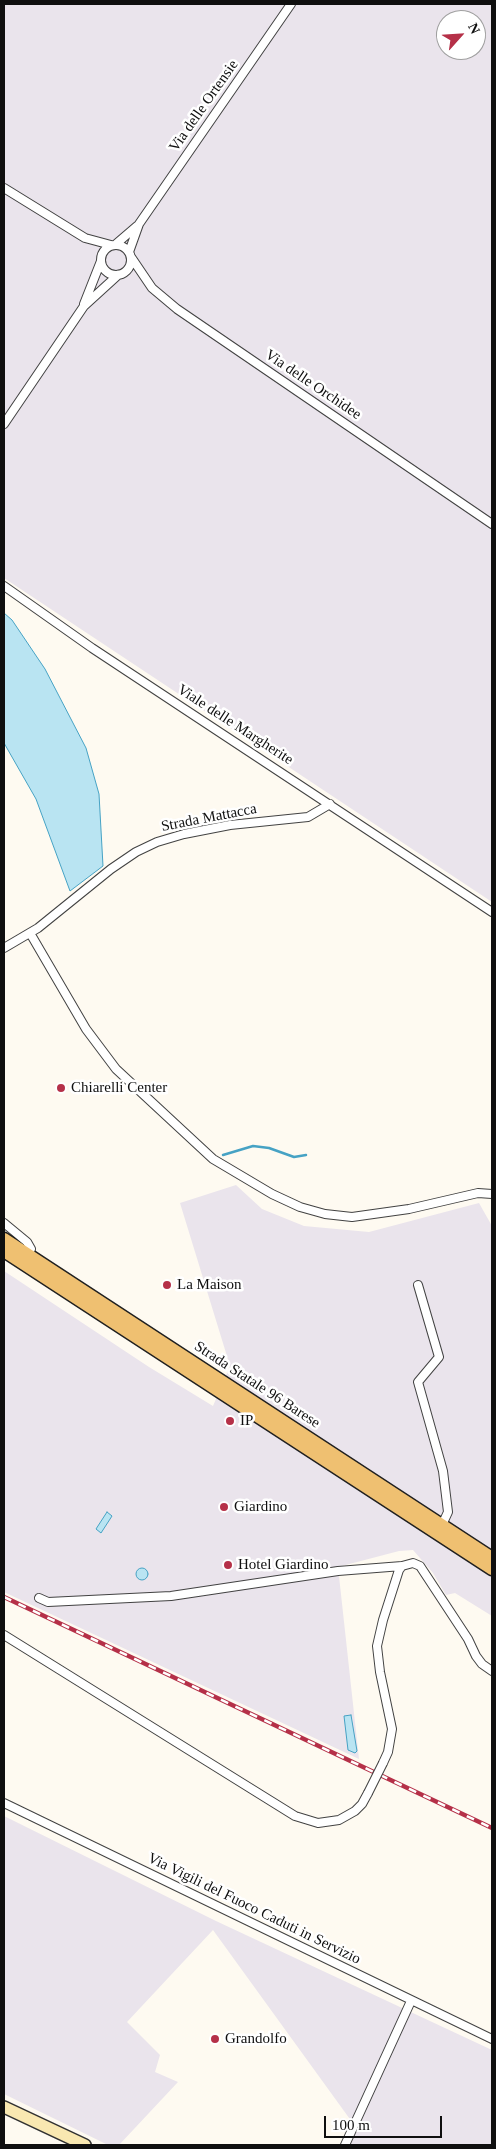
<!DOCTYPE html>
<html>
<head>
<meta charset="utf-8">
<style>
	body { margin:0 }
	#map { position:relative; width:496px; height:2149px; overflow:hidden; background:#fefaf1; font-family:"Times New Roman",serif }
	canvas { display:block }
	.frame { position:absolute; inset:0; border:5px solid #0f0f0f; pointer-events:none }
	.north { position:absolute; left:436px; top:10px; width:50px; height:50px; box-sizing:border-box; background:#fff; border:1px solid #9f9f9f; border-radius:50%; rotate:64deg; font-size:14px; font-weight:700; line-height:20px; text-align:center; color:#0f0f0f }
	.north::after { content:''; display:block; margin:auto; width:18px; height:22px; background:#b53048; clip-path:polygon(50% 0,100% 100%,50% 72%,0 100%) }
	.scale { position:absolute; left:324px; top:2116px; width:118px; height:22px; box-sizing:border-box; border:2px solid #0f0f0f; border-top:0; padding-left:6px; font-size:15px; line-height:18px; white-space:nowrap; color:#0f0f0f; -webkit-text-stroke:4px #fff; paint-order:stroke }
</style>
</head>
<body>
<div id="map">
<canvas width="496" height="2149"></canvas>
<div class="frame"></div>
<div class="north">N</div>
<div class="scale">100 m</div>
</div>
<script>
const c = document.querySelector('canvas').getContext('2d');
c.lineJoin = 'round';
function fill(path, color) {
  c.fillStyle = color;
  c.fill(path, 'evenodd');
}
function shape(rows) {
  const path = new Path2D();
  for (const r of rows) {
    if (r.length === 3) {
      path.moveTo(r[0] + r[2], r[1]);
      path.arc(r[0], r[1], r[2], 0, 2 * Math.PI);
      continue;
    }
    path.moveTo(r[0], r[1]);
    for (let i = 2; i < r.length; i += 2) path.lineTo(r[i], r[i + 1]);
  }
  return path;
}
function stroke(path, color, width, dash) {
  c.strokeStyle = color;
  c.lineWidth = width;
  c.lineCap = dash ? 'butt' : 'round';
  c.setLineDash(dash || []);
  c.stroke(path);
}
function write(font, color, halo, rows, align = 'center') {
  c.font = font + ' "Times New Roman",serif';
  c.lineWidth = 5;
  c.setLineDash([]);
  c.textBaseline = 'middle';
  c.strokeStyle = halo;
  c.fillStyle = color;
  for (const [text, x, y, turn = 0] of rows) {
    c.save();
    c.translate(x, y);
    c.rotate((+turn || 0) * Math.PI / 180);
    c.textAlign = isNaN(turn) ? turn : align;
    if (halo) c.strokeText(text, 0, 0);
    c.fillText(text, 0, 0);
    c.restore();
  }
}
const industrial = shape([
	[4,4,492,4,492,902,4,578],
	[446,20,476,20,476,50,446,50],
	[236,1185,262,1209,304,1226,369,1232,479,1203,492,1226,492,1616,455,1593,446,1595,433,1573,413,1550,399,1551,338,1567,359,1759,4,1592,4,1271,149,1367,213,1406,230,1366,180,1203],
	[4,1816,216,1921,492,2050,492,2145,342,2145,352,2122,213,1930,127,2022,160,2055,155,2072,178,2082,119,2145,108,2145,4,2094]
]);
const water = shape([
	[4,613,12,620,45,669,86,748,99,794,103,866,70,891,36,799,4,743,4,613],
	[107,1512,112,1516,101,1533,96,1529,107,1512],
	[142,1574,6],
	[351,1715,357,1751,355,1753,348,1750,344,1716,351,1715]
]);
const stream = shape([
	[223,1155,253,1146,269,1148,294,1157,306,1155]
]);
const street = shape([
	[4,188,85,238,111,245],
	[116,244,137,226],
	[116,260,15],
	[129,252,139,224,291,4],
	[131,257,152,288,177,309,492,524],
	[84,304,101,261],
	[4,424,84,306,118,275],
	[4,586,92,648,492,912],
	[30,933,86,1029,116,1069,213,1159,272,1194,300,1207,325,1214,352,1217,409,1209,478,1193,492,1194],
	[4,948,38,928,111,869,136,852,157,842,184,834,230,825,308,817,330,804],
	[4,1223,27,1242,31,1249,28,1255],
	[418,1285,439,1357,418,1382,443,1471,448,1512,442,1525],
	[39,1598,48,1602,171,1596,338,1571,402,1566],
	[4,1635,295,1816,318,1823,339,1820,355,1811,362,1804,368,1793],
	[383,1763,388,1752,392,1729,380,1672,377,1646,383,1620,399,1570,402,1566,413,1563,420,1566,468,1639,476,1656,482,1664,492,1671],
	[4,1803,492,2039],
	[345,2145,411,2001]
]);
const secondary = shape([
	[4,2107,85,2145]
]);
const primary = shape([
	[4,1239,492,1558],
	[4,1251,492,1569]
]);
const rail = shape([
	[4,1597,492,1828]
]);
const streetBridge = shape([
	[368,1793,383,1763]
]);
const markers = [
	[61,1088,5,"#b53048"],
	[167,1285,5,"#b53048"],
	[230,1421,5,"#b53048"],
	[224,1507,5,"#b53048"],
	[228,1565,5,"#b53048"],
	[215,2039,5,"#b53048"]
];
const streetNames = [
	["Via delle Ortensie",204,106,-55],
	["Via delle Orchidee",313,385,34],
	["Viale delle Margherite",235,725,33],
	["Strada Mattacca",209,818,-11],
	["Strada Statale 96 Barese",257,1385,33],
	["Via Vigili del Fuoco Caduti in Servizio",254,1909,26]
];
const poiNames = [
	["Chiarelli Center",71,1088],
	["La Maison",177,1285],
	["IP",240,1421],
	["Giardino",234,1507],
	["Hotel Giardino",238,1565],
	["Grandolfo",225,2039]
];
fill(industrial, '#eae4ec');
fill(water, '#b9e4f2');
stroke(water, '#46a2c4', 1);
stroke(stream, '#46a2c4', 2.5);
stroke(street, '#424242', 10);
stroke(secondary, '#313131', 14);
stroke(primary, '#202020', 15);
stroke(street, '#fff', 8);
stroke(secondary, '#f9e8b1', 11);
stroke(primary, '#efc071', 12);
stroke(rail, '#b53048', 4.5);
stroke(rail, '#fff', 2.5, [8]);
stroke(streetBridge, '#424242', 10, []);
stroke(streetBridge, '#fff', 8);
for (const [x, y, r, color] of markers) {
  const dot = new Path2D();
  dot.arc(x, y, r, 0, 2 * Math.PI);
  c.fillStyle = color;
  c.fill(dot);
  stroke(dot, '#fff', 2);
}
write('15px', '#0f0f0f', '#fff', streetNames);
write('15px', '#0f0f0f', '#fff', poiNames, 'left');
</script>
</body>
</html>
